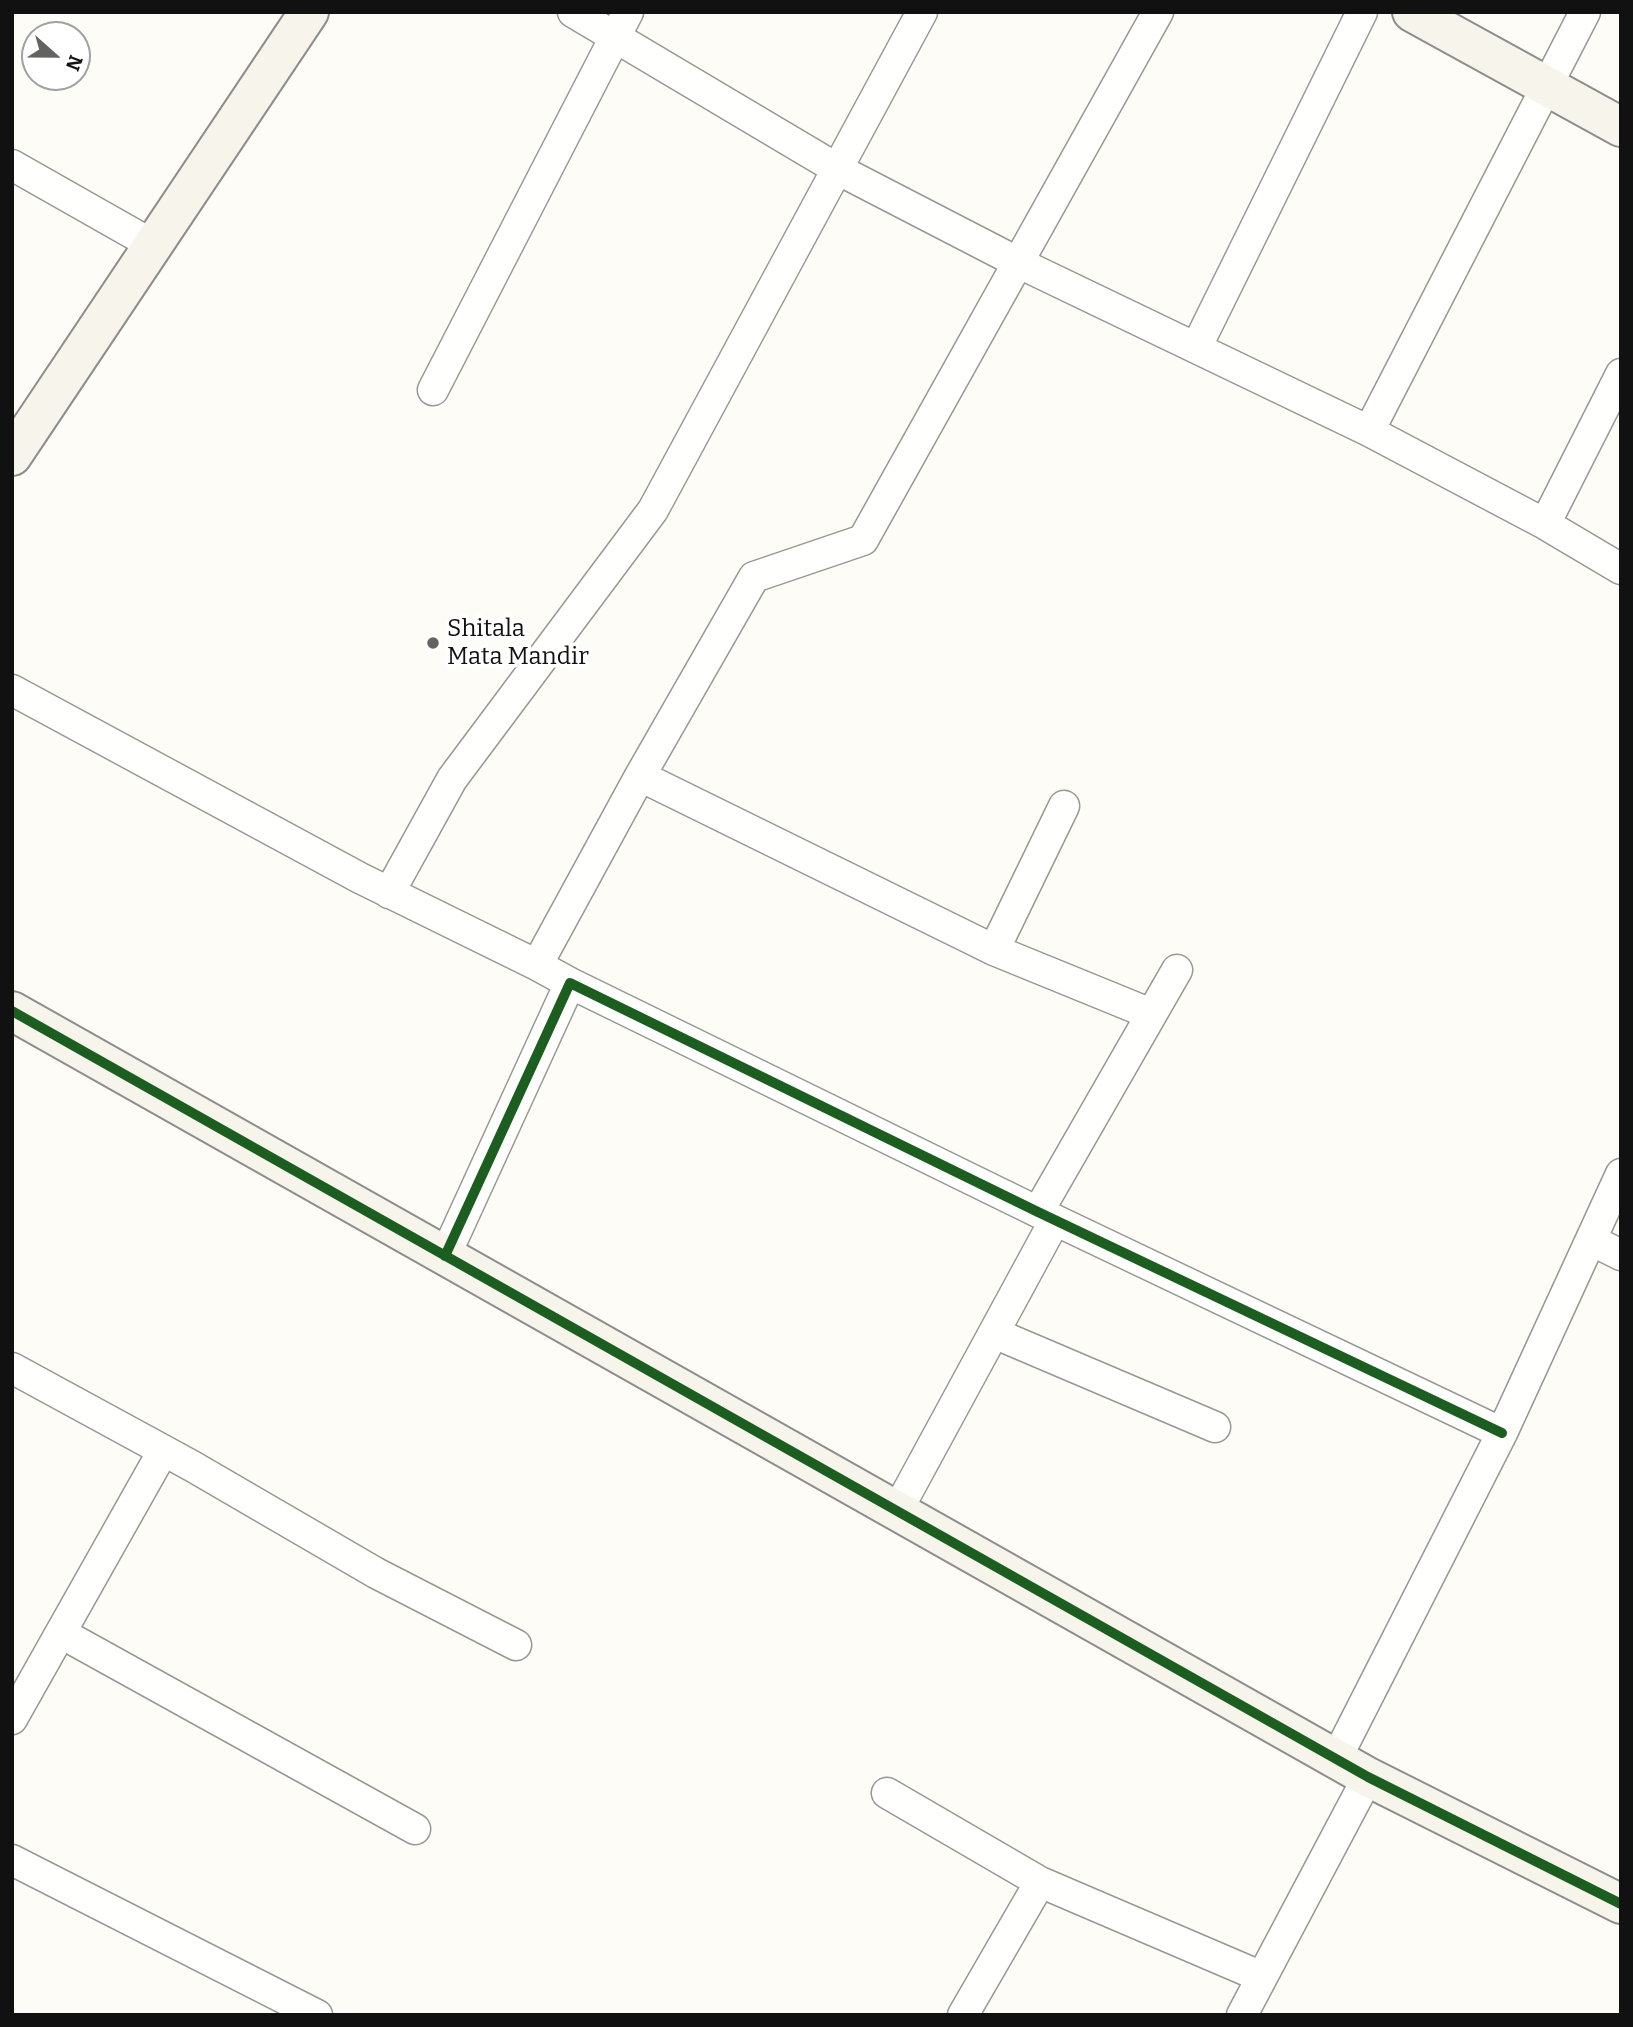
<!DOCTYPE html>
<html>
<head>
<meta charset="utf-8">
<style>
	body { margin:0 }
	#map { position:relative; width:1633px; height:2027px; overflow:hidden; background:#fdfcf7; font-family:Bitter,serif }
	canvas { display:block }
	.frame { position:absolute; inset:0; border:14px solid #111; pointer-events:none }
	.north { position:absolute; left:21px; top:21px; width:70px; height:70px; box-sizing:border-box; background:#fff; border:2px solid #a0a0a0; border-radius:50%; rotate:111deg; font-size:19px; font-weight:700; line-height:28px; text-align:center; color:#111 }
	.north::after { content:''; display:block; margin:auto; width:24px; height:32px; background:#646362; clip-path:polygon(50% 0,100% 100%,50% 72%,0 100%) }
</style>
</head>
<body>
<div id="map">
<canvas width="1633" height="2027"></canvas>
<div class="frame"></div>
<div class="north">N</div>
</div>
<script>
const c = document.querySelector('canvas').getContext('2d');
c.lineJoin = 'round';
function shape(rows) {
  const path = new Path2D();
  for (const r of rows) {
    path.moveTo(r[0], r[1]);
    for (let i = 2; i < r.length; i += 2) path.lineTo(r[i], r[i + 1]);
  }
  return path;
}
function stroke(path, color, width, dash) {
  c.strokeStyle = color;
  c.lineWidth = width;
  c.lineCap = dash ? 'butt' : 'round';
  c.setLineDash(dash || []);
  c.stroke(path);
}
function write(font, color, halo, rows, align = 'center') {
  c.font = font + ' Bitter,serif';
  c.lineWidth = 7;
  c.setLineDash([]);
  c.textBaseline = 'middle';
  c.strokeStyle = halo;
  c.fillStyle = color;
  for (const [text, x, y, turn = 0] of rows) {
    c.save();
    c.translate(x, y);
    c.rotate((+turn || 0) * Math.PI / 180);
    c.textAlign = isNaN(turn) ? turn : align;
    if (halo) c.strokeText(text, 0, 0);
    c.fillText(text, 0, 0);
    c.restore();
  }
}
const street = shape([
	[573,12,839,170,1017,262,1369,431,1545,524,1621,569],
	[12,165,153,245],
	[1196,348,1362,12],
	[433,390,628,12],
	[1369,431,1585,12],
	[1545,524,1621,374],
	[12,690,360,878,537,965],
	[640,776,754,577,863,540,1158,12],
	[389,893,452,779,653,510,922,12],
	[994,950,1151,1014],
	[570,983,537,965,640,776,994,950,1064,806],
	[1038,1212,1177,970],
	[1591,1240,1621,1255],
	[445,1256,570,983,1038,1212,1502,1433],
	[994,1333,1215,1427],
	[12,1368,192,1466,376,1573,516,1645],
	[897,1511,1055,1220],
	[61,1633,415,1829],
	[12,1719,163,1451],
	[1336,1759,1502,1433,1621,1174],
	[887,1793,1040,1882,963,2015],
	[12,1860,317,2015],
	[1040,1882,1262,1977],
	[1242,2015,1368,1777]
]);
const secondary = shape([
	[1412,12,1621,127],
	[12,456,309,12],
	[12,1011,1368,1777,1621,1904]
]);
const cycleway = shape([
	[12,1011,1368,1777,1621,1904],
	[445,1256,570,983,1038,1212,1502,1433]
]);
const markers = [
	[433,643,7,"#646362"]
];
const poiNames = [
	["Shitala",447,629],
	["Mata Mandir",447,657]
];
stroke(street, '#979795', 33);
stroke(secondary, '#8e8d8b', 42);
stroke(street, '#fffffe', 30);
stroke(secondary, '#f6f4eb', 38);
stroke(cycleway, '#1b5e20', 10);
for (const [x, y, r, color] of markers) {
  const dot = new Path2D();
  dot.arc(x, y, r, 0, 2 * Math.PI);
  c.fillStyle = color;
  c.fill(dot);
  stroke(dot, '#fff', 2.5);
}
write('24px', '#111', '#fff', poiNames, 'left');
</script>
</body>
</html>
